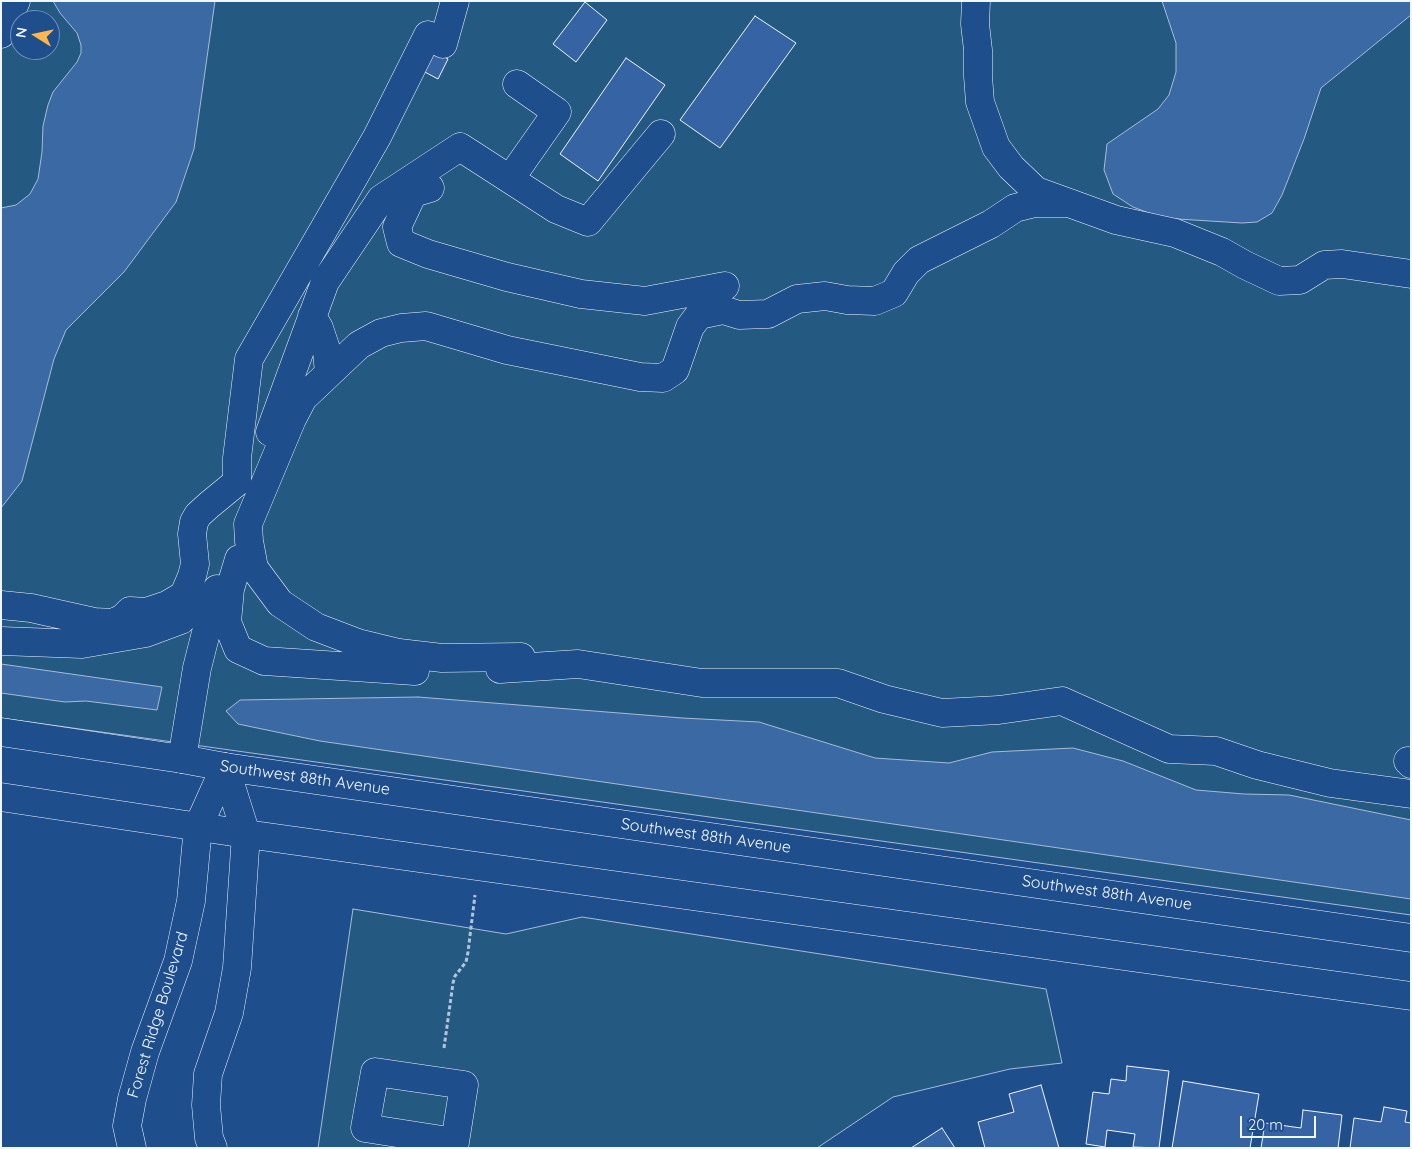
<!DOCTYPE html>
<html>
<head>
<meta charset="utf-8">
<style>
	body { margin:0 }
	#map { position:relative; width:1412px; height:1149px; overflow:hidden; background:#1f4e8c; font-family:Quicksand,sans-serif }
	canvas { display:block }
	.frame { position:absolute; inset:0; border:2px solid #f2f6ff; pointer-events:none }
	.north { position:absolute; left:10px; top:10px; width:50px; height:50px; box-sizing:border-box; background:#1f4e8c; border:1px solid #7391ba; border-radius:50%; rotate:280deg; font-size:14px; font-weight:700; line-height:20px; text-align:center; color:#f2f6ff }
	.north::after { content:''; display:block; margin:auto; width:18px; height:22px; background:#ffb74d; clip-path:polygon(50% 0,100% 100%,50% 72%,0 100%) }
	.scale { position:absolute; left:1240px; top:1116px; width:76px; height:22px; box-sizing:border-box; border:2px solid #f2f6ff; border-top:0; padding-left:6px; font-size:15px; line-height:18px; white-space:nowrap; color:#f2f6ff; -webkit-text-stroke:4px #1f4e8c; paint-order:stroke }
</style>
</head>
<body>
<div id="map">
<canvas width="1412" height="1149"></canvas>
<div class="frame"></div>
<div class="north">N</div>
<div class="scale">20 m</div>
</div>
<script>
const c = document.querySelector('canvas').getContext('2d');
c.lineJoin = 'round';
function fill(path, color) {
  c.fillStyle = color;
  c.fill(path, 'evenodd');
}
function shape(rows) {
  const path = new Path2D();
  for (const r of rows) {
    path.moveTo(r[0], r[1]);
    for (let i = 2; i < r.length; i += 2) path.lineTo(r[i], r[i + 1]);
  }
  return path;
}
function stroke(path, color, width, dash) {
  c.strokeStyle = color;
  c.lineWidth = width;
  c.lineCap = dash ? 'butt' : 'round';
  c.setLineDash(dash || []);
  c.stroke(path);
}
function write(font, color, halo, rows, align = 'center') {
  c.font = font + ' Quicksand,sans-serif';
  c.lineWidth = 4;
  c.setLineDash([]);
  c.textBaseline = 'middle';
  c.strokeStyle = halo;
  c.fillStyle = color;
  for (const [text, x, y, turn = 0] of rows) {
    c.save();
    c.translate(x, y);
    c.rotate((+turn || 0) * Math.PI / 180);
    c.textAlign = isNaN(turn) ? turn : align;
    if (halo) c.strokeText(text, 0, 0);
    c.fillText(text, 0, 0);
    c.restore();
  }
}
const green = shape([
	[1,1,1411,1,1411,915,1,718,1,1],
	[20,20,50,20,50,50,20,50,20,20],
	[353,909,506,934,582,917,1046,989,1062,1063,1010,1069,893,1097,817,1148,318,1148,353,909]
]);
const water = shape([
	[53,1,215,1,194,149,176,202,124,272,66,330,54,359,22,481,1,508,1,208,16,205,30,194,38,179,42,152,43,126,48,105,53,92,77,62,81,53,81,45,77,33,60,13,53,1],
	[1162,1,1411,1,1411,15,1321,88,1304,139,1282,195,1272,213,1257,222,1242,223,1162,218,1133,207,1113,194,1104,170,1107,144,1158,109,1169,95,1176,72,1176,43,1162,1],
	[1,664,162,687,157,710,86,701,65,702,1,693,1,664],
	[418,697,682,718,759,722,875,758,949,763,992,752,1073,748,1123,761,1196,790,1244,794,1289,795,1411,820,1411,899,320,741,238,724,226,711,240,700,418,697]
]);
const building = shape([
	[585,2,607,20,576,62,553,44,585,2],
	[755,16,796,43,720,148,680,120,755,16],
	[434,51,448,59,438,79,423,71,434,51],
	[626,58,665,85,598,181,560,154,626,58],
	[1127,1066,1169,1071,1159,1148,1133,1147,1135,1134,1107,1130,1105,1147,1086,1144,1093,1092,1109,1094,1111,1079,1126,1081,1127,1066],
	[1183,1081,1259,1094,1250,1148,1172,1148,1183,1081],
	[1041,1085,1059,1148,985,1148,978,1122,1014,1112,1009,1094,1041,1085],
	[1384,1107,1407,1111,1405,1122,1411,1123,1411,1148,1350,1148,1354,1118,1381,1122,1384,1107],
	[1303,1110,1342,1115,1338,1148,1261,1148,1265,1123,1301,1128,1303,1110],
	[942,1128,955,1148,911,1148,942,1128]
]);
const path = shape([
	[444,1048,453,983,455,976,466,962,468,952,475,895]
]);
const minor = shape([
	[976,1,975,24,978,50,978,76,980,102,996,147,1011,167,1036,191,1116,220,1175,233,1222,252,1245,265,1279,281,1300,280,1324,265,1342,264,1411,274],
	[1,34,16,1],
	[510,179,557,112,517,84],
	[430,188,413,193,397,227,401,243,428,254,507,277,581,294,645,301,725,286],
	[312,316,319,328,327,352,329,373],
	[270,432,325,282,381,199,460,147,556,209,588,222,661,134],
	[239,559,230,589,227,622,238,649,264,661,415,671],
	[1,605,31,608,94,622,113,623,123,618,130,611,146,612,167,605,184,595,192,576,195,564,192,534,194,522,198,515,209,505,237,482,237,458,249,359,377,137,428,35,443,44,455,1],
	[1,641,82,644,146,633,181,620,200,597],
	[521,657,442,658,399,653,358,643,316,627,280,603,254,568,249,541,248,524,292,419,303,398,359,345,381,333,401,328,426,326,507,350,640,377,663,378,675,370,690,327,699,315,723,310,739,315,768,314,797,299,825,296,847,300,875,301,894,293,906,273,919,260,991,224,1015,208,1035,203,1067,203],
	[500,669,578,664,702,683,838,683,884,699,942,713,999,710,1062,701,1169,749,1216,751,1257,765,1330,783,1411,794],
	[182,759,197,668,217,589],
	[1408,761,1411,764],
	[132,1148,127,1126,132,1099,145,1052,178,961,191,901,198,827,225,767],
	[213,1148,209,1138,206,1105,208,1074,229,1013,237,968,246,834,225,767],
	[454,1148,455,1142,464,1085,375,1072,365,1128,455,1142]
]);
const major = shape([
	[1,732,182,759,225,767,1411,938],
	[1,797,246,834,1411,996]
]);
const streetNames = [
	["Southwest 88th Avenue",305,778,8],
	["Southwest 88th Avenue",706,836,8],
	["Southwest 88th Avenue",1107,893,8],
	["Forest Ridge Boulevard",158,1015,-73]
];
fill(green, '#245a82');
stroke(green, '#a8bbd7', 1);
fill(water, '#3b69a3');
stroke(water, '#a8bbd7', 1);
fill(building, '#3563a3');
stroke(building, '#f2f6ff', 1);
stroke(minor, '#f2f6ff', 29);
stroke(major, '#f2f6ff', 29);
stroke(path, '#b3c4dc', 3, [4, 2.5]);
stroke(minor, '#1f4e8c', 28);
stroke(major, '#1f4e8c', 28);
write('16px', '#f2f6ff', '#1f4e8c', streetNames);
</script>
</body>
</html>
